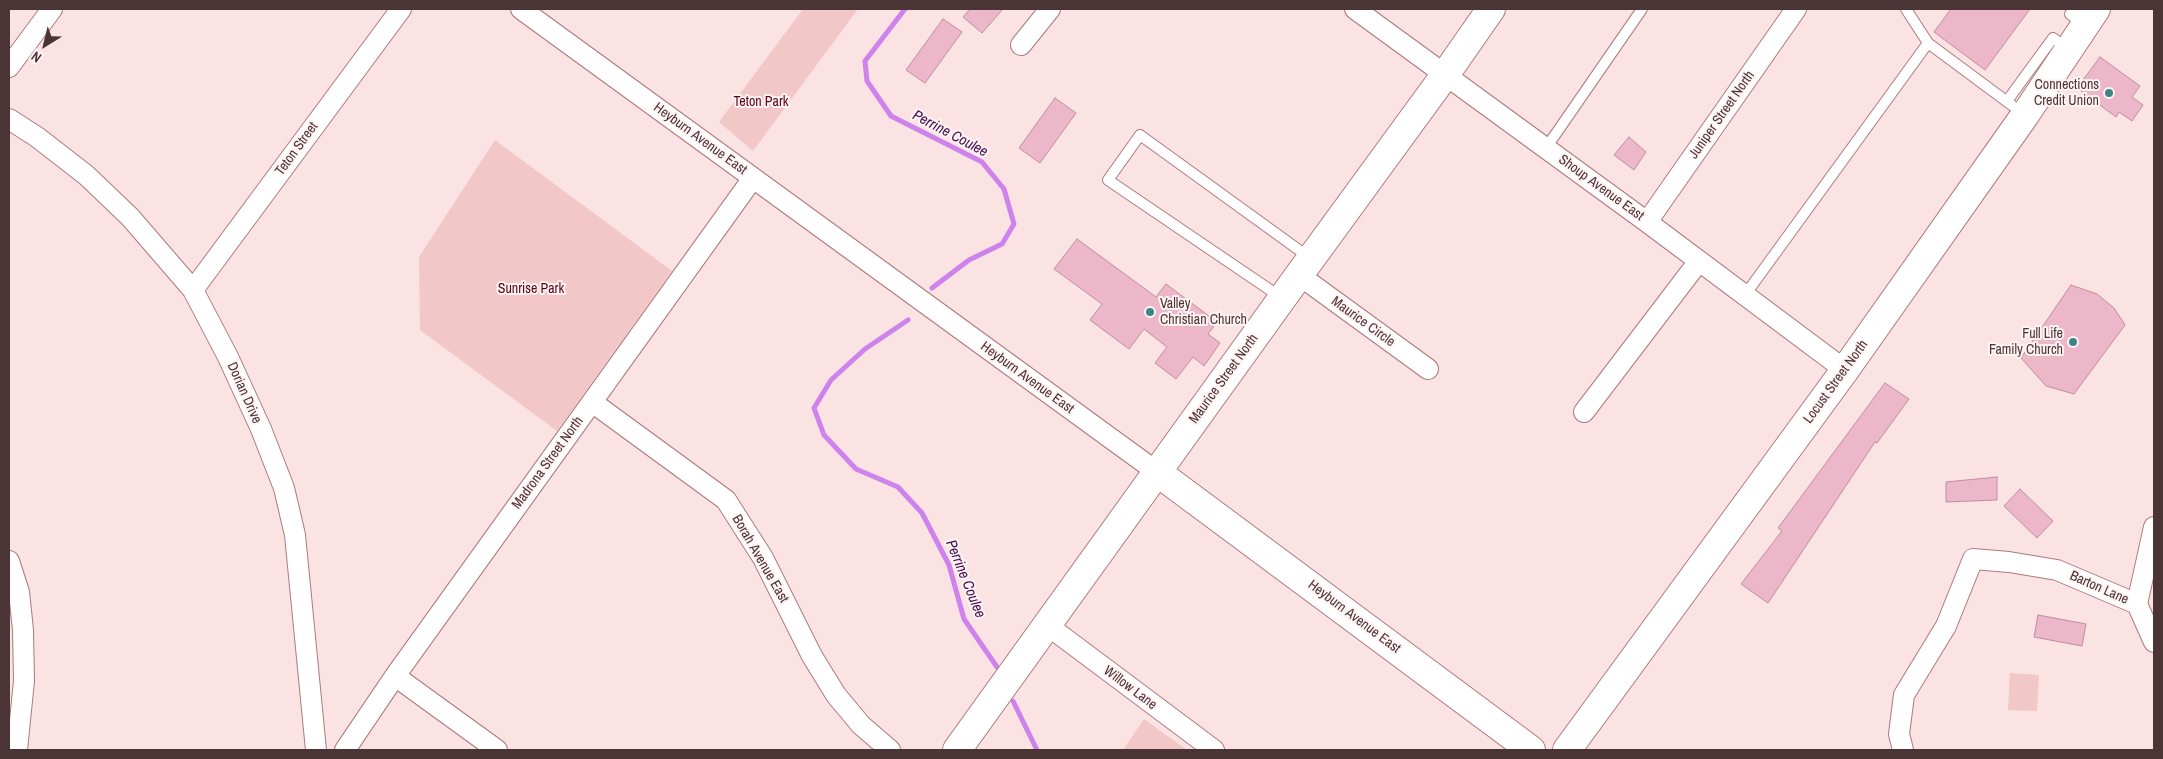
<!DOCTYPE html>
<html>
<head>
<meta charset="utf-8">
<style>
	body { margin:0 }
	#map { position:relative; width:2163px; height:759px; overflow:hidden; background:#fbe2e3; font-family:"Archivo Narrow",sans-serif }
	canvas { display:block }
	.frame { position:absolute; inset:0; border:10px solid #4b3435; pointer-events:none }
	.north { position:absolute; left:20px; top:20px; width:50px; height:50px; -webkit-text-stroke:4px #fff3f3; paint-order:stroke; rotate:216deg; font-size:14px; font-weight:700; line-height:20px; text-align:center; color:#4b3435 }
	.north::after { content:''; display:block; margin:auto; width:18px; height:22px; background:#4b3435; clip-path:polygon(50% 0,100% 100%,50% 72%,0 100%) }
</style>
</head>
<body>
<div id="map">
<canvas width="2163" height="759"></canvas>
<div class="frame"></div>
<div class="north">N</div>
</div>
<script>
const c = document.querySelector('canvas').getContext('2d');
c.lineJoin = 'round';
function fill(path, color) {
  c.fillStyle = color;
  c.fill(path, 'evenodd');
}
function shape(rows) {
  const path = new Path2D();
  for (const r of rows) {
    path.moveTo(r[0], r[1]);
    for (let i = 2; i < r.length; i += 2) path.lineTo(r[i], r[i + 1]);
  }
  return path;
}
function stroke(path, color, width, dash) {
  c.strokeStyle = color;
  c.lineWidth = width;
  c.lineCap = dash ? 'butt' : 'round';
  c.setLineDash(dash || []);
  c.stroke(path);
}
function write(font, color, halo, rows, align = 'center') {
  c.font = font + ' "Archivo Narrow",sans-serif';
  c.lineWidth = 4;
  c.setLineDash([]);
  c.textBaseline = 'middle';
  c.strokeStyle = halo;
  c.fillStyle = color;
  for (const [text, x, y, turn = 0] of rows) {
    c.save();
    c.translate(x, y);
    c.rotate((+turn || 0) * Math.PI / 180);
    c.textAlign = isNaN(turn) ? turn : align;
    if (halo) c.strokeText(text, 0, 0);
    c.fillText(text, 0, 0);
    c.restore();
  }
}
const green = shape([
	[803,9,858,9,753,151,719,122],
	[495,140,672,271,557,431,420,330,419,257],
	[2010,673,2039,675,2037,711,2008,710],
	[1144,719,1187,750,1123,750]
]);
const stream = shape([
	[905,9,865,61,867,81,891,116,982,162,1004,189,1014,224,1002,244,969,260,932,288],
	[908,320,865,349,831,380,814,408,824,435,856,469,898,487,922,513,949,565,964,619,997,667],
	[1013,701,1037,750]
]);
const building = shape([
	[970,9,1003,9,982,33,963,17,970,9],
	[1951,9,2030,9,1985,70,1934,32,1951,9],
	[943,19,962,32,925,83,906,70,943,19],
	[2100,57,2140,86,2132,97,2143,105,2132,121,2119,112,2116,117,2077,88,2100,57],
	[1055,98,1076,113,1040,163,1019,148,1055,98],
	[1629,137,1646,152,1634,170,1614,155,1629,137],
	[1077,239,1156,297,1166,284,1217,322,1208,334,1220,343,1204,366,1193,357,1176,379,1155,363,1167,347,1144,329,1129,349,1090,320,1102,304,1054,269,1077,239],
	[2071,285,2097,294,2114,308,2125,325,2074,394,2046,386,2021,358,2071,285],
	[1885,383,1909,399,1877,443,1875,442,1768,603,1741,584,1782,531,1778,528,1885,383],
	[1997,477,1997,500,1946,502,1946,482,1997,477],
	[2020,489,2053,521,2037,538,2004,506,2020,489],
	[2038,615,2086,624,2082,646,2034,637,2038,615]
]);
const lane = shape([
	[1906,9,1928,43,2025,115],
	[2074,9,2070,14,2084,25],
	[2007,101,2053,38,2068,49],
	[1546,148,1642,9],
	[1745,295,1928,43],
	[1282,298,1108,180,1140,135,1310,258]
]);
const street = shape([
	[521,9,1157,472],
	[1355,9,1647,222,1845,370],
	[1021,45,1050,9],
	[9,67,52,9],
	[9,119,37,137,86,175,130,217,193,290,228,357,261,429,284,488,295,535,316,750],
	[1647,222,1796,9],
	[1299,275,1428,369],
	[193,290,401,9],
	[592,402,726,500,763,558,812,656,836,695,861,725,890,750],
	[1584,412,1699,261],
	[9,561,19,592,23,630,24,681,17,750],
	[2137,604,2154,527],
	[1047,625,1214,750],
	[395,676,497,750],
	[345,750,395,676,753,178],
	[1903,750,1899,734,1904,695,1946,626,1973,559,2009,562,2057,570,2137,604,2154,642]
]);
const secondary = shape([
	[1157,472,1531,750],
	[957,750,1299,275,1445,75,1491,9],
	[1567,750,1845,370,2025,115,2096,9]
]);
const markers = [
	[2109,93,5,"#3e8686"],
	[1150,312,5,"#3e8686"],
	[2073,342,5,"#3e8686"]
];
const poiNames = [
	["Connections",2099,85],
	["Credit Union",2099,101],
	["Valley",1160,304,"left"],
	["Christian Church",1160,320,"left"],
	["Full Life",2063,334],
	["Family Church",2063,350]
];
const parkNames = [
	["Teton Park",761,102],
	["Sunrise Park",531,289]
];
const streetNames = [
	["Juniper Street North",1722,115,-55],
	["Heyburn Avenue East",700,139,36],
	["Teton Street",297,149,-54],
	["Shoup Avenue East",1601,188,36],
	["Maurice Circle",1363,322,36],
	["Heyburn Avenue East",1027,378,36],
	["Maurice Street North",1224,379,-54],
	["Locust Street North",1836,382,-54],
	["Dorian Drive",244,393,66],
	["Madrona Street North",548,463,-54],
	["Borah Avenue East",760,559,60],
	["Barton Lane",2099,588,24],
	["Heyburn Avenue East",1354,617,37],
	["Willow Lane",1130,688,37]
];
const waterNames = [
	["Perrine Coulee",950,134,28],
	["Perrine Coulee",965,579,68]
];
fill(green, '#f2c7c8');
stroke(stream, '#cd83eb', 5);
fill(building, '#edb7ca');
stroke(building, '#c08c9f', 1);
stroke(lane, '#af797c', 12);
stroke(street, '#af797c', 22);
stroke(secondary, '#af797c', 30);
stroke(lane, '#fff', 10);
stroke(street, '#fff', 20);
stroke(secondary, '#fff', 28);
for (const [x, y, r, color] of markers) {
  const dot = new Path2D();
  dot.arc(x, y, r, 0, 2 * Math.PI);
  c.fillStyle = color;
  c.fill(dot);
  stroke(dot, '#fff3f3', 2);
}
write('14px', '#4b3435', '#fff3f3', poiNames, 'right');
write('14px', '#5a0319', '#fff3f3', parkNames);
write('14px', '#4b3435', '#fff3f3', streetNames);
write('italic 15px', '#421253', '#fff3f3', waterNames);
</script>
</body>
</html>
